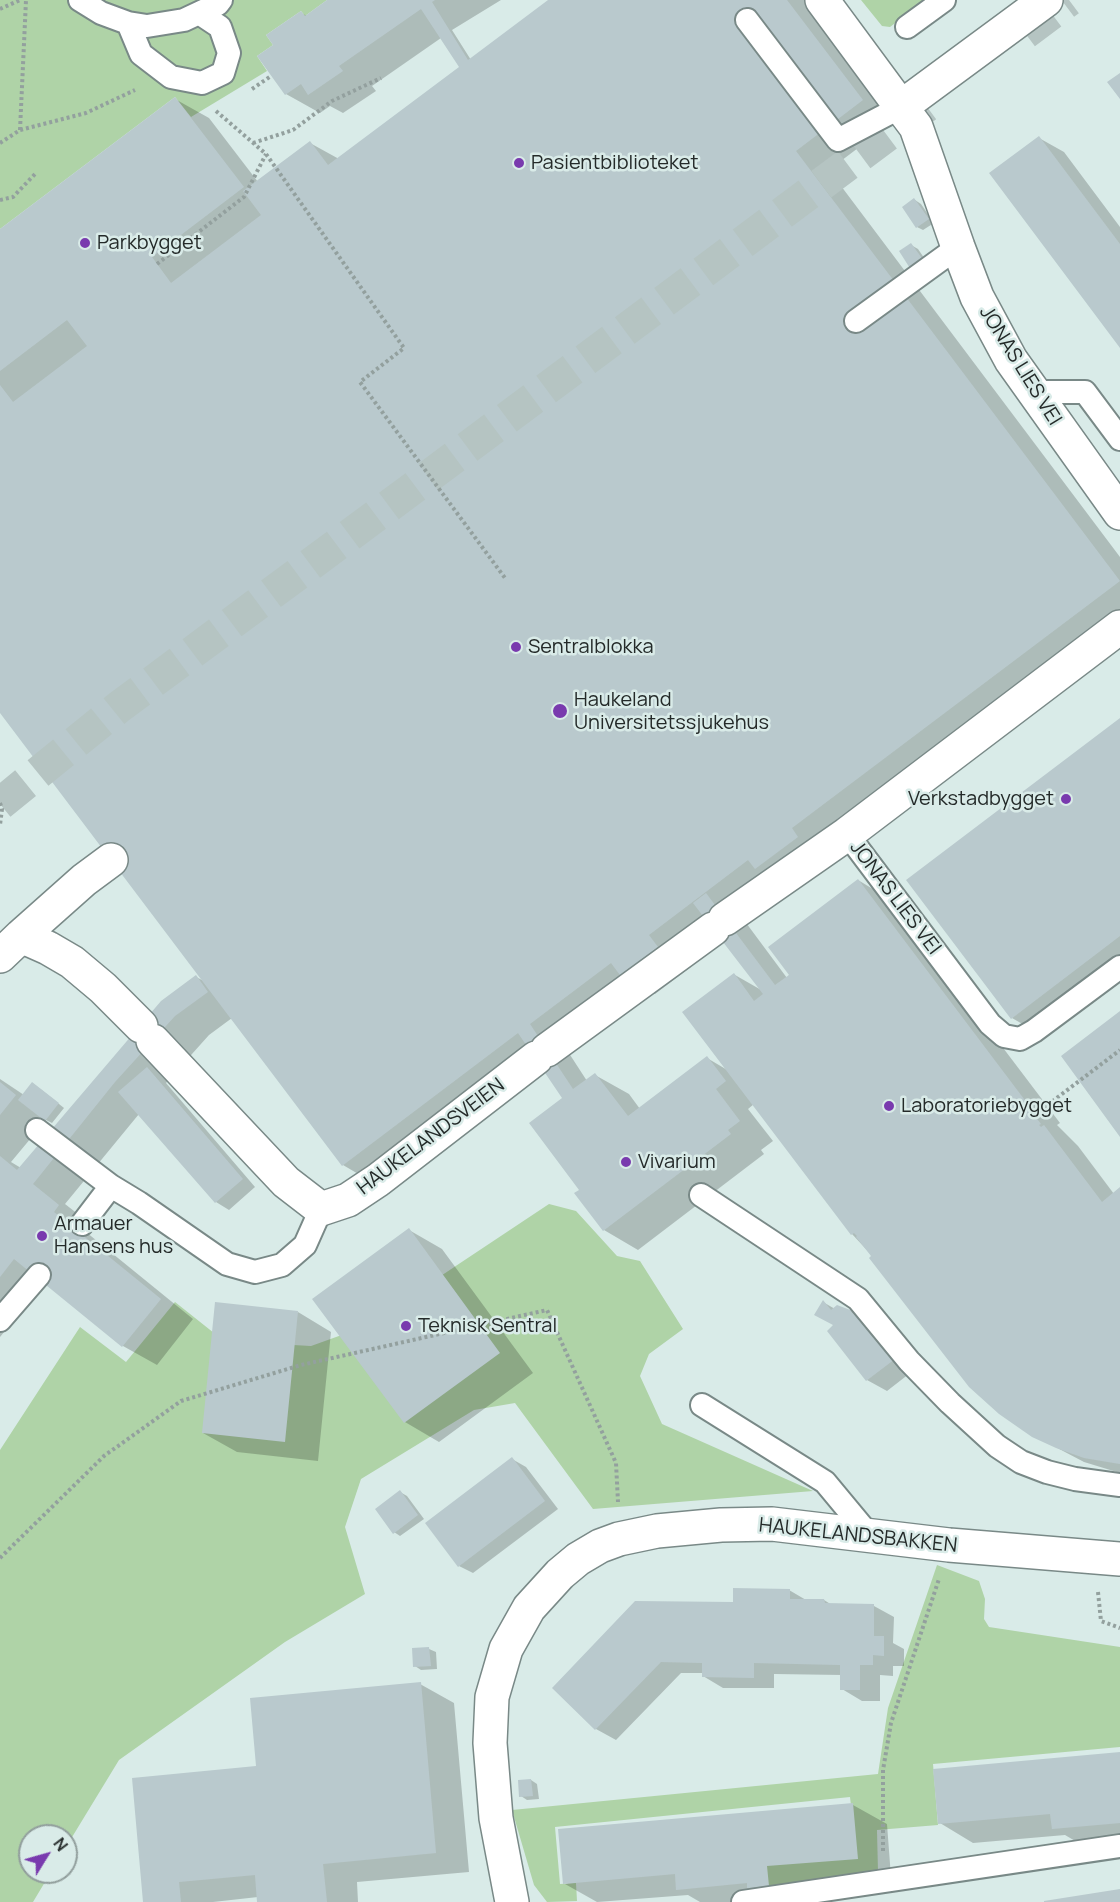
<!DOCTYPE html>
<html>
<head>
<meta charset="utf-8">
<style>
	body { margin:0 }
	#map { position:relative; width:1120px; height:1902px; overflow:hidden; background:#d9ebe8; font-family:Manrope,sans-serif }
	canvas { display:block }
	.north { position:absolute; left:18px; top:1824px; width:60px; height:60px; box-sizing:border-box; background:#d9ebe8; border:2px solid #919e9c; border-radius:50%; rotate:53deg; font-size:16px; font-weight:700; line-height:24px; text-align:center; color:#242a29 }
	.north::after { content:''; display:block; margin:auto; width:21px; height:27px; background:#793aae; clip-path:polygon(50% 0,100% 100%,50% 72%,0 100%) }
</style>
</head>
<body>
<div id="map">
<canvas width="1120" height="1902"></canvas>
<div class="north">N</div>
</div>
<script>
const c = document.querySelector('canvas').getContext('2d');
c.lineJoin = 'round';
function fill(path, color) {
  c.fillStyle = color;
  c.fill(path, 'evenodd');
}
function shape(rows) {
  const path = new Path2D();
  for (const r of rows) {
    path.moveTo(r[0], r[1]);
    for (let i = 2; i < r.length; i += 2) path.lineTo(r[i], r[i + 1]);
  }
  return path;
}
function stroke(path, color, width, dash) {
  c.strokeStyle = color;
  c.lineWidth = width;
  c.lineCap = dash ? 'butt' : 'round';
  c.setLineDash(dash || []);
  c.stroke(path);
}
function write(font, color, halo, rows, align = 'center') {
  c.font = font + ' Manrope,sans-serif';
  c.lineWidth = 5;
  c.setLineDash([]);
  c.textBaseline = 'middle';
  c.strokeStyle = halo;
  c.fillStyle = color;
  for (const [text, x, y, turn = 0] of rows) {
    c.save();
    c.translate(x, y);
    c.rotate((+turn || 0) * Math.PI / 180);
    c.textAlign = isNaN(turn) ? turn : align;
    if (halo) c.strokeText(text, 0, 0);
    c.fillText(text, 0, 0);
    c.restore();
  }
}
const green = shape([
	[0,0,327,0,305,16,301,11,266,35,273,45,257,56,267,71,191,117,175,97,0,229],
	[861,0,925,0,890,27,882,26],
	[549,1204,576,1211,617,1256,640,1261,683,1329,649,1354,640,1376,662,1424,813,1491,593,1509,515,1403,474,1410,361,1479,345,1527,365,1594,285,1642,119,1760,66,1847,66,1836,30,1836,30,1872,51,1872,33,1902,0,1902,0,1450,80,1327,126,1362,175,1302,224,1341,311,1346,364,1327],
	[937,1565,979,1581,985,1599,984,1619,989,1627,1120,1647,1120,1747,933,1764,938,1825,877,1830,878,1871,767,1892,766,1864,857,1855,850,1797,555,1827,560,1884,576,1883,577,1901,547,1902,534,1885,512,1810,878,1774,888,1708]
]);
const shadow = shape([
	[330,0,501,0,452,30,471,60,550,0,805,0,895,120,829,170,1120,557,1120,625,738,912,787,978,858,880,891,900,1060,1123,1057,1125,1078,1146,1114,1194,1120,1189,1120,1473,1084,1462,1044,1441,852,1234,754,1104,748,1109,773,1141,761,1150,764,1154,638,1250,604,1230,581,1190,564,1098,539,1062,377,1185,343,1165,232,1018,209,1035,166,1083,255,1187,229,1210,216,1202,139,1114,65,1204,92,1225,86,1232,193,1319,157,1365,123,1346,45,1282,0,1337,0,1079,24,1095,39,1088,64,1108,52,1123,46,1120,11,1162,21,1168,196,977,204,981,0,710,0,231,175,99,209,118,258,182,310,143,339,159,461,67,441,38,372,86,376,91,343,113,330,106,320,113,286,94,275,45,301,13,307,16],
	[716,929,763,991,735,975,729,1071,707,1058,640,1109,629,1094,595,1075,587,1081,563,1044,641,985,655,994,691,967,681,955],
	[1039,138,1064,152,1120,227,1120,345],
	[915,200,921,204,934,223,923,230,917,227],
	[911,245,918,249,931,268,921,275],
	[1120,720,1120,980,1045,1037,1012,1018],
	[409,1230,442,1249,533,1373,439,1442,405,1422],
	[823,1302,835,1309,914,1370,887,1391,867,1380],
	[298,1312,331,1332,318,1461,237,1452,203,1433],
	[512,1459,526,1467,558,1509,473,1573,459,1566],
	[400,1492,407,1496,424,1519,400,1536,394,1532],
	[789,1590,806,1600,824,1600,832,1605,874,1606,894,1617,893,1643,904,1649,904,1666,893,1666,893,1676,880,1675,880,1701,862,1701,842,1689,842,1675,774,1674,774,1688,723,1688,703,1676,704,1673,681,1673,616,1740,596,1729,554,1688,735,1603],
	[429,1649,436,1652,437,1669,421,1670,415,1666],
	[420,1684,454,1703,469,1872,357,1882,358,1902,259,1902,258,1897,213,1902,145,1902,257,1768],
	[1120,1753,1120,1845,1087,1848,1065,1835,973,1843,940,1823],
	[531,1780,537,1784,539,1799,527,1800,521,1796],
	[853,1805,887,1824,891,1877,802,1902,700,1902,688,1895,597,1902,565,1884]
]);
const building = shape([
	[327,0,435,0,432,2,468,60,548,0,787,0,863,100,796,151,1120,581,792,828,798,837,755,869,748,860,649,935,658,947,620,975,611,963,530,1024,573,1089,595,1073,628,1116,707,1056,726,1081,716,1089,740,1121,728,1130,731,1134,603,1231,574,1193,579,1190,529,1123,562,1098,518,1033,342,1166,0,713,0,385,13,402,87,346,67,320,0,371,0,229,175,97,244,187,152,257,171,283,261,215,243,191,310,141,328,165,459,67,421,9,339,66,343,71,308,95,301,84,285,95,257,56,273,45,266,35,301,11,305,16],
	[1120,73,1120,99,1107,82],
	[1039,136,1120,244,1120,348,989,173],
	[914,198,929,219,916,228,902,207],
	[911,243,926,264,913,273,899,251],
	[1120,718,1120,936,1011,1019,906,880],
	[858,879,1027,1103,1024,1105,1026,1108,1028,1107,1041,1124,1039,1125,1041,1127,1044,1125,1102,1202,1120,1187,1120,1464,1084,1458,1056,1448,1032,1437,999,1414,969,1387,869,1258,871,1256,856,1237,857,1236,854,1233,851,1235,682,1012,734,973,754,1001,763,994,693,903,706,893,775,985,789,975,768,947],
	[196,975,208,992,175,1016,115,1082,33,1184,59,1205,54,1212,161,1299,122,1347,14,1259,0,1277,0,1156,17,1170,161,1001],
	[1120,1011,1120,1137,1061,1056],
	[147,1067,243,1179,215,1203,118,1092],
	[0,1082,16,1095,0,1115],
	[32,1082,59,1103,45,1121,18,1100],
	[409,1228,500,1353,404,1423,312,1299],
	[823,1300,831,1310,837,1305,853,1311,864,1320,895,1359,866,1381,827,1331,833,1325,814,1315],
	[215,1302,298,1311,285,1442,202,1433],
	[512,1457,545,1501,458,1567,425,1523],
	[400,1490,418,1515,393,1534,375,1509],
	[733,1588,790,1589,790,1599,824,1599,825,1603,874,1604,874,1636,884,1636,884,1656,873,1655,873,1665,860,1665,860,1690,840,1690,840,1665,754,1663,754,1678,702,1677,702,1663,661,1662,595,1730,552,1688,635,1601,733,1602],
	[429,1647,431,1666,413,1667,412,1648],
	[421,1682,436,1853,323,1864,327,1902,257,1902,255,1875,179,1882,181,1902,143,1902,132,1778,256,1766,250,1698],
	[1120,1752,1120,1823,1052,1829,1050,1814,938,1824,933,1769],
	[531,1779,533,1796,519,1797,518,1780],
	[853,1803,858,1859,767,1866,769,1886,747,1888,747,1883,676,1890,675,1874,563,1884,558,1829],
	[1120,1889,1120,1902,1044,1902,1044,1901]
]);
const primaryTunnel = shape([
	[1025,33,1069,0],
	[0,804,119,707,933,101]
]);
const path = shape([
	[0,9,20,0],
	[252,89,271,76],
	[216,111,266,154,404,348,360,382,505,578],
	[20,130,26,0],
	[0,143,20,130,86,113,135,90],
	[253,143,293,130,332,101,381,78],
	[0,200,13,197,36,173],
	[157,264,244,197,266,154],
	[0,803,2,809,0,825],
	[1033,1116,1120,1050],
	[0,1558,104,1456,181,1401,301,1365,547,1310,616,1463,618,1502],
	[1098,1592,1101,1621,1120,1628],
	[883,1851,883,1770,891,1723,939,1579]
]);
const lane = shape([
	[80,0,101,13,128,23,147,26,184,20,218,4,221,0],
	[747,20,838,140,901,107],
	[128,23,141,54,171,77,202,83,223,73,229,53,220,27,199,13],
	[907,27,944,0],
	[856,321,958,247],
	[1033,392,1085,392,1120,439],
	[847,834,990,1024,1004,1036,1020,1039,1034,1031,1120,967],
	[37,1130,111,1186,139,1203,227,1264,255,1272,282,1265,305,1245,321,1209],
	[701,1195,858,1299,909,1361,950,1403,997,1446,1021,1462,1047,1472,1075,1479,1120,1485],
	[82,1224,111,1186],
	[0,1320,39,1275],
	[702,1405,825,1482,869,1535],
	[743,1902,1120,1846]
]);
const street = shape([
	[901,107,916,127,958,247,977,297,1011,360,1120,513],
	[725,919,847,834,1120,627],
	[21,936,84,880,111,860],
	[0,956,21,936,48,948,72,962,103,988,141,1026],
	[153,1041,286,1182,321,1209,348,1200,378,1180,536,1058],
	[547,1050,713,929],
	[512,1902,496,1818,490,1743,492,1697,506,1649,529,1608,560,1574,578,1559,600,1546,619,1539,657,1531,721,1525,772,1524,949,1545,1120,1559]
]);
const secondary = shape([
	[822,0,901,107,1046,0]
]);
const markers = [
	[519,163,6,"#793aae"],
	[85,243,6,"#793aae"],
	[516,647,6,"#793aae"],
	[560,711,8,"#793aae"],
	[1066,799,6,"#793aae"],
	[889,1106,6,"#793aae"],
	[626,1162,6,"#793aae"],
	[42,1236,6,"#793aae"],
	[406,1326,6,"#793aae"]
];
const poiNames = [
	["Pasientbiblioteket",531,163],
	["Parkbygget",97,243],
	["Sentralblokka",528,647],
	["Haukeland",574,700],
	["Universitetssjukehus",574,723],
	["Verkstadbygget",1054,799,"right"],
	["Laboratoriebygget",901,1106],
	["Vivarium",638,1162],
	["Armauer",54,1224],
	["Hansens hus",54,1247],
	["Teknisk Sentral",418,1326]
];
const streetNames = [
	["JONAS LIES VEI",1020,366,58],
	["JONAS LIES VEI",895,898,53],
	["HAUKELANDSVEIEN",431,1137,-37],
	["HAUKELANDSBAKKEN",858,1536,6]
];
fill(green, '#afd3a7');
fill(shadow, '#0003');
fill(building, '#b9c9cd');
stroke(primaryTunnel, '#b5c4c2', 33, [33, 16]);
stroke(lane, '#798987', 26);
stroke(street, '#798987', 36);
stroke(secondary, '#798987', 36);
stroke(path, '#93a09e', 4, [3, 3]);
stroke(lane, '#fff', 22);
stroke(street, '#fff', 33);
stroke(secondary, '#fff', 33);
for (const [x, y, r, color] of markers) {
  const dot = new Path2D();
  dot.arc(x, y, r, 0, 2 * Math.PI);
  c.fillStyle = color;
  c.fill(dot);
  stroke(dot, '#d9ebe8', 2);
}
write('20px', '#242a29', '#d9ebe8', poiNames, 'left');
write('20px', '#242a29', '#d9ebe8', streetNames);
</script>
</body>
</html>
